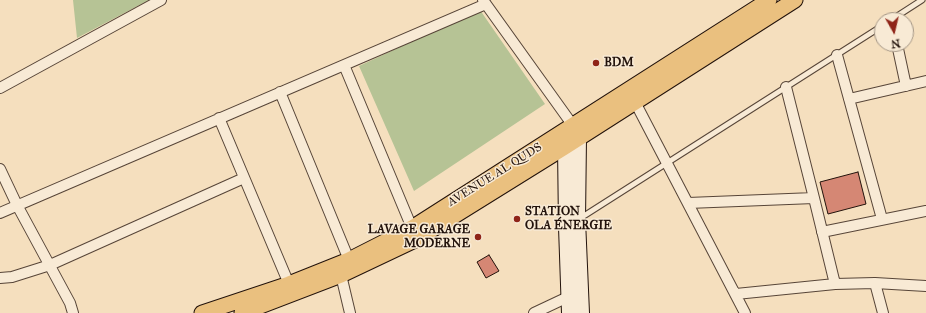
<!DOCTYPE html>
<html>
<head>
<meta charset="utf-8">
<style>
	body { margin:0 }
	#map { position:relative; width:926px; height:313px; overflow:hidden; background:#f5dfbe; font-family:"IM FELL Great Primer",serif }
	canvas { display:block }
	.north { position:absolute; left:874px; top:12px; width:40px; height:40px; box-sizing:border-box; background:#f8ead5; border:1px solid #a29484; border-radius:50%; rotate:172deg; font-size:11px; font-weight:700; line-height:16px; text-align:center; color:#22120b }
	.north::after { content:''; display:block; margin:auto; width:14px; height:18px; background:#8f2418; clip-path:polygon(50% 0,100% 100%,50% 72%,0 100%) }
</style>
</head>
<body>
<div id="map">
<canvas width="926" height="313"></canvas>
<div class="north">N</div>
</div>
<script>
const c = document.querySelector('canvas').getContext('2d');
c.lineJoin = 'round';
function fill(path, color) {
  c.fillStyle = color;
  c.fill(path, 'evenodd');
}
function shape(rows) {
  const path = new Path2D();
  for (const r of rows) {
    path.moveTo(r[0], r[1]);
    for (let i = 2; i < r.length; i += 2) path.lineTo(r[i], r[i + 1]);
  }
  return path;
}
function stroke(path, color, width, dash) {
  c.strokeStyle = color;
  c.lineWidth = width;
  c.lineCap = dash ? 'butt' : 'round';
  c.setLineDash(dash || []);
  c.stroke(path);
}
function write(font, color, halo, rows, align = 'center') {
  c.font = font + ' "IM FELL Great Primer",serif';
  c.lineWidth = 3;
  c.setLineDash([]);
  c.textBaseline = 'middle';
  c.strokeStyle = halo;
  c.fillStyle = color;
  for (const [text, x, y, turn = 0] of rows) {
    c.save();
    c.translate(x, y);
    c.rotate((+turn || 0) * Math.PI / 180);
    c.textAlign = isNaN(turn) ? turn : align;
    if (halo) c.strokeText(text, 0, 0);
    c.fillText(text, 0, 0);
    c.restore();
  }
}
const green = shape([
	[73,0,149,0,77,38],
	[480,10,545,104,414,191,359,66]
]);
const building = shape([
	[858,172,866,204,828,214,820,182,858,172],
	[489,255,499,271,486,278,477,262,489,255]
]);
const service = shape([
	[891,20,922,0],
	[579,219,882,26]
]);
const minor = shape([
	[483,0,569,120],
	[897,44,906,86],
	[837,55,882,219],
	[344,65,412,228],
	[786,87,814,198,835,284],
	[0,88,161,0],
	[280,92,349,260],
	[849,99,926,81],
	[635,102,745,313],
	[219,118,289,284],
	[0,169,17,205,70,303,73,313],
	[688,203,814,198],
	[0,213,486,4],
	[822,232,926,211],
	[341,275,350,313],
	[0,278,12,277,50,265,244,178],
	[875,283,883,313],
	[736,294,835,284,875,283,926,286],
	[534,313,568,297]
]);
const secondary = shape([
	[575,130,579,138,578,220,582,313],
	[566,138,565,147,566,227,569,313]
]);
const primary = shape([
	[202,313,289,284,349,260,412,228,769,0],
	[242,313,341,275,417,239,565,147,795,0]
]);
const markers = [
	[596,63,4,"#8f2418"],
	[517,219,4,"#8f2418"],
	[478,237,4,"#8f2418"]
];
const poiNames = [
	["BDM",604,63],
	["STATION",525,212],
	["OLA ÉNERGIE",525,226],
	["LAVAGE GARAGE",470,230,"right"],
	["MODERNE",470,244,"right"]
];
const streetNames = [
	["AVENUE AL QUDS",495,175,-32]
];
fill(green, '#b6c395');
fill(building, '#d58774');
stroke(building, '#22120b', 1);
stroke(service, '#574538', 7);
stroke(minor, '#574538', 12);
stroke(secondary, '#22120b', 16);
stroke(primary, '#22120b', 17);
stroke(service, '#f8ead5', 5);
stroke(minor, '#f8ead5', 10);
stroke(secondary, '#f8ead5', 14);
stroke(primary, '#eac07f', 15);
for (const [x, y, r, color] of markers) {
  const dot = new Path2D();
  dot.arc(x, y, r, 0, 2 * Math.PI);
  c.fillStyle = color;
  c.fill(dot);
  stroke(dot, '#f8ead5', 1.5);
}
write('bold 12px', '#22120b', '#f8ead5', poiNames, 'left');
write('12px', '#22120b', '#f8ead5', streetNames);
</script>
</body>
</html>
